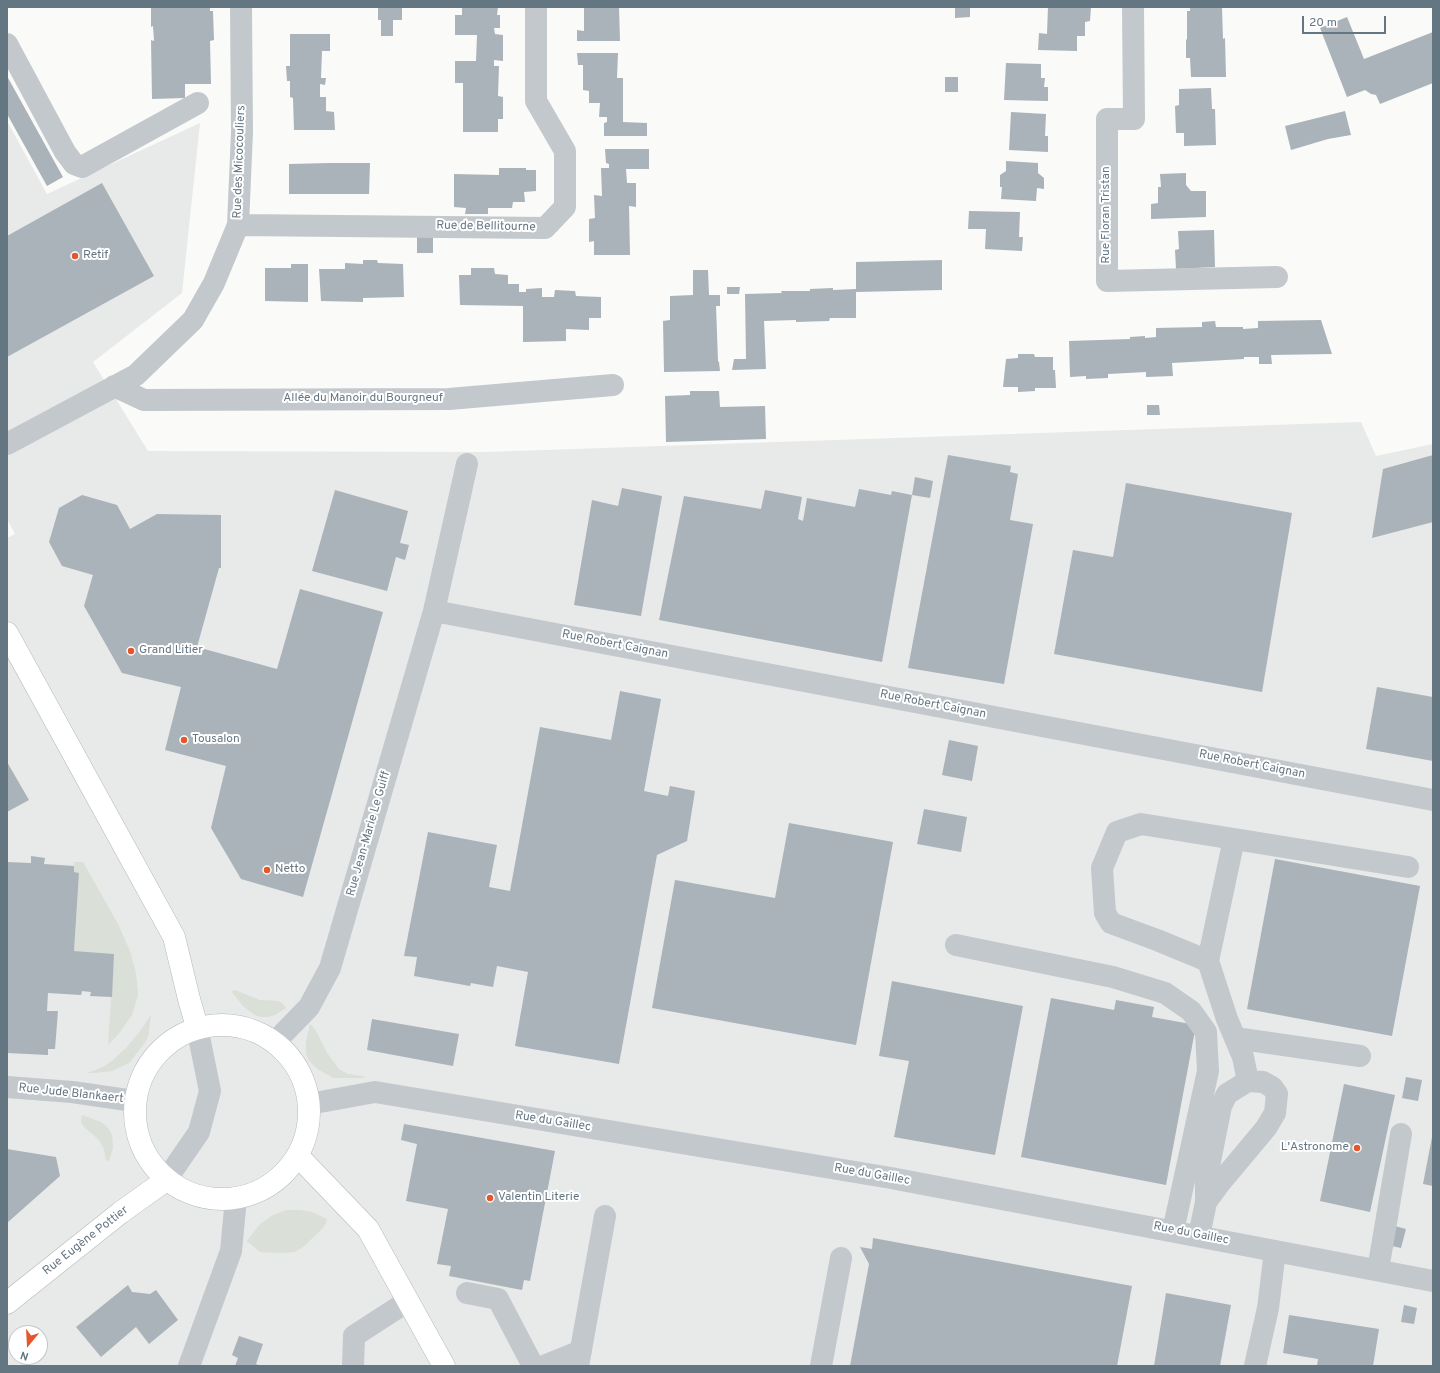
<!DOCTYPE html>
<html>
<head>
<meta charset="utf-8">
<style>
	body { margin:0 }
	#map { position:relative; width:1440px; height:1373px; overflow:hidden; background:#fafaf8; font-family:Overpass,sans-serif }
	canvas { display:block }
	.frame { position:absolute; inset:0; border:8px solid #657683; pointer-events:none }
	.north { position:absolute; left:8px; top:1325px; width:40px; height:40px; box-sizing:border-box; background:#fff; border:1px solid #c1c8cd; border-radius:50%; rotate:198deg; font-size:11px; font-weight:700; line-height:16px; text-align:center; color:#657683 }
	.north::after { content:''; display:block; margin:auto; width:14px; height:18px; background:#e4572e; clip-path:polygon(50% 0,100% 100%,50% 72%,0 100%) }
	.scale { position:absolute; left:1302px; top:16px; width:84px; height:18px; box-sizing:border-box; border:2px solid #657683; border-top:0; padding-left:5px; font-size:12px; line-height:14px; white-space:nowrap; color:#657683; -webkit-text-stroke:3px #fff; paint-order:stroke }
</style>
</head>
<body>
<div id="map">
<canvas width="1440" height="1373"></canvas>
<div class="frame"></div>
<div class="north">N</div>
<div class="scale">20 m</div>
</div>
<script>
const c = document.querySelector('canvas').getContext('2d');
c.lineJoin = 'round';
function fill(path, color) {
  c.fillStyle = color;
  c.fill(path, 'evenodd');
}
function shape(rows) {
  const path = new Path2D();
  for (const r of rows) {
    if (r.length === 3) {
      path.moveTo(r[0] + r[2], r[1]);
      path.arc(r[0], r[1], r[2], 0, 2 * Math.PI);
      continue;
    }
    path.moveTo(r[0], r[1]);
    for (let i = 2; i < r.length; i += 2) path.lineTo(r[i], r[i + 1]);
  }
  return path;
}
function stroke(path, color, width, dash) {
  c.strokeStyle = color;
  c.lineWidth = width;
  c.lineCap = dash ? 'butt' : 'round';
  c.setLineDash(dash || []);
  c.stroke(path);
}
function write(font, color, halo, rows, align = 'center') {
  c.font = font + ' Overpass,sans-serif';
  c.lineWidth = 4;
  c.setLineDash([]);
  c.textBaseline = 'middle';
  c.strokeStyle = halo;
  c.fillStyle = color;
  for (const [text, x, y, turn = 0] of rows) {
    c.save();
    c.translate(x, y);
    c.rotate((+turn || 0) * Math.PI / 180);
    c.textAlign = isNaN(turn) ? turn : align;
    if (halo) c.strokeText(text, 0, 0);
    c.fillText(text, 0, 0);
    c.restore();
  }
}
const built = shape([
	[7,121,47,194,200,123,182,293,93,362,148,451,486,452,1361,422,1376,456,1433,444,1433,1366,7,1366,7,538,15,534,7,519],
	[16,1333,40,1333,40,1357,16,1357]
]);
const green = shape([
	[74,862,83,862,118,924,130,951,136,973,138,995,132,1015,117,1036,108,1045,114,954,74,951,79,873,74,872],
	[235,990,260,1000,278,1001,282,1003,286,1008,275,1015,268,1017,261,1017,255,1015,244,1007,231,991],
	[151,1015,148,1037,144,1044,129,1063,112,1071,94,1073,87,1073,103,1067,112,1061,126,1048,138,1034],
	[310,1024,316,1031,327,1053,339,1069,348,1074,363,1076,365,1078,334,1078,319,1070,312,1064,308,1059,306,1053,306,1042],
	[82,1115,101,1122,108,1128,112,1135,113,1148,109,1161,106,1160,104,1149,99,1140,84,1127,81,1122],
	[286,1210,300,1210,312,1212,327,1219,326,1223,323,1228,303,1247,295,1252,280,1253,260,1252,247,1241,260,1224,273,1215]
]);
const building = shape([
	[151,7,210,7,210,11,213,11,214,40,210,41,211,84,185,84,185,98,152,99,151,40,154,41,153,26,151,27],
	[378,7,402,7,402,20,393,20,393,36,381,36,381,20,378,20],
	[462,7,498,7,497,15,500,15,500,28,494,28,495,34,503,35,503,61,494,60,494,66,499,66,498,96,503,97,503,119,498,119,498,132,463,132,463,83,455,83,455,61,476,61,477,35,455,35,455,15,462,15],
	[584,7,619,7,620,41,577,41,577,30,584,31],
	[955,7,970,7,970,17,955,18],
	[1048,7,1091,7,1090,21,1085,22,1085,36,1077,36,1077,51,1038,50,1039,33,1047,34],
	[1190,7,1222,7,1223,39,1225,38,1226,77,1191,77,1190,58,1186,58,1186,40,1187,39,1187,11,1190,11],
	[1347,17,1364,59,1433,32,1433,83,1380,104,1376,95,1371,94,1365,90,1347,97,1320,28],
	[290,34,330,34,330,51,322,51,321,78,326,78,325,85,320,84,320,97,326,97,326,111,334,112,335,130,294,130,293,98,290,97,290,81,287,81,286,66,290,66],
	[577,53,618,53,617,78,623,78,623,122,647,123,647,136,604,136,604,123,607,122,607,117,599,117,600,103,589,103,589,91,583,90,583,65,578,65],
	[1006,63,1041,64,1041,78,1045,78,1044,87,1048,87,1048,101,1004,100],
	[7,76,63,177,47,186,7,114],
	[945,77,958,77,958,92,945,92],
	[1211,88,1212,109,1215,109,1216,145,1184,146,1184,133,1176,133,1175,106,1179,105,1179,89],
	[1345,111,1351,135,1328,139,1291,150,1285,126],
	[1011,112,1046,114,1045,136,1048,136,1048,152,1009,150],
	[605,149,649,149,649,169,626,169,627,183,636,183,636,207,629,206,630,255,594,255,594,241,589,242,589,219,595,218,594,195,602,196,601,168,609,168,609,164,606,163],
	[1006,161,1038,163,1038,173,1044,178,1044,189,1037,188,1036,201,1001,199,1002,187,1000,187,1000,175,1006,171],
	[330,163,370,163,369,194,289,194,289,164],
	[499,168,526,168,526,170,536,170,536,191,524,192,525,202,513,202,512,208,488,208,488,214,465,214,466,208,454,207,454,174,499,175],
	[1186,173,1186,185,1191,191,1206,191,1206,217,1151,219,1151,204,1158,203,1158,187,1161,187,1160,174],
	[102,183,154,276,7,357,7,236],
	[969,211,1020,212,1019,237,1023,237,1022,251,985,249,986,229,968,229],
	[1214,230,1215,267,1176,269,1175,250,1179,249,1178,231],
	[417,237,433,237,433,253,417,253],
	[363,260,377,260,378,263,403,264,404,297,363,298,363,302,321,301,319,269,345,269,345,263,363,264],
	[942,260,942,290,856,292,856,318,830,318,829,321,796,322,796,320,764,321,766,369,732,370,734,359,746,359,745,294,782,293,781,291,810,291,810,289,833,288,833,290,856,289,856,262],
	[291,264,308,264,308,302,265,301,265,268,291,268],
	[471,268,494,268,495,274,508,275,508,284,519,284,519,292,526,292,526,289,542,288,542,297,554,297,555,290,575,291,576,296,601,297,601,318,589,318,589,330,566,329,566,341,523,342,523,306,460,305,459,275,471,275],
	[693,270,708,270,709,295,720,295,720,306,716,306,718,361,719,362,720,371,664,372,663,321,670,320,670,296,693,295],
	[727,287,740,287,739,294,727,294],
	[1321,320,1332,354,1271,355,1272,364,1259,364,1259,357,1244,357,1244,359,1172,363,1173,376,1146,377,1146,372,1108,374,1108,378,1086,379,1086,376,1070,377,1069,341,1130,339,1130,337,1145,336,1145,338,1156,337,1156,328,1202,327,1202,322,1215,321,1216,327,1243,327,1243,329,1258,328,1258,321],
	[1018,354,1034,354,1035,357,1053,357,1053,370,1055,370,1056,388,1035,388,1035,391,1018,392,1018,387,1003,387,1006,359,1018,358],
	[690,391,719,391,720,407,765,406,766,439,666,442,665,396,690,395],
	[1147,405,1159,405,1160,415,1147,415],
	[948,455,1011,466,1010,472,1018,474,1010,520,1033,524,1004,684,908,668],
	[1433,455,1433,522,1372,538,1383,469],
	[915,477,933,481,930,498,912,495],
	[1126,483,1292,513,1262,692,1054,654,1073,550,1113,557],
	[622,488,662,496,641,616,574,605,592,500,618,506],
	[859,489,891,495,892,491,912,495,882,662,659,620,684,496,761,509,765,490,802,497,798,519,803,521,807,498,855,507],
	[335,490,408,511,400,543,409,545,405,560,396,557,387,591,312,571],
	[82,495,117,505,130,529,157,514,221,515,221,568,219,568,197,647,277,669,300,589,383,612,303,897,241,879,211,828,226,766,165,750,181,687,122,673,84,606,93,575,62,566,49,542,59,508],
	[1377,687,1433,697,1433,761,1366,749],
	[620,691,661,699,644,791,668,796,670,786,695,791,687,841,657,855,619,1064,515,1046,528,972,497,966,493,987,471,983,470,986,414,976,417,957,404,956,428,832,497,845,489,887,510,891,540,727,611,740],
	[949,740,978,746,972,781,942,775],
	[7,762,29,800,7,812],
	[924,809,967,817,961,852,917,844],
	[789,823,893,842,856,1045,652,1008,675,880,775,898],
	[31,856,45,858,44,864,74,866,74,872,79,873,74,951,114,954,112,997,90,996,91,992,82,991,81,995,48,993,47,1011,58,1011,55,1049,48,1049,48,1055,7,1053,7,862,31,863],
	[1275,859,1420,886,1392,1036,1247,1009],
	[892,981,1023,1006,995,1155,894,1137,909,1061,879,1056],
	[1051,998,1114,1010,1116,1000,1154,1007,1152,1017,1196,1025,1166,1185,1021,1157],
	[372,1019,459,1034,453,1066,367,1050],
	[1406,1077,1422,1080,1418,1101,1402,1098],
	[1344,1084,1395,1095,1370,1212,1320,1201],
	[404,1124,555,1151,530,1281,524,1280,522,1290,449,1276,451,1266,437,1264,448,1209,406,1201,417,1144,401,1140],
	[1432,1137,1433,1137,1433,1186,1423,1184],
	[7,1149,56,1157,60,1176,7,1223],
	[1395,1226,1406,1229,1401,1248,1392,1246],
	[873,1238,1132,1286,1117,1366,850,1366,869,1264,860,1247,872,1249],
	[128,1285,132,1292,150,1294,156,1290,178,1320,149,1344,136,1327,101,1357,76,1327],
	[1166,1293,1231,1305,1220,1366,1154,1366],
	[1404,1305,1417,1308,1414,1324,1401,1322],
	[1289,1315,1379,1329,1373,1366,1317,1366,1318,1359,1283,1353],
	[239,1336,263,1344,256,1364,260,1366,235,1366,238,1358,232,1355]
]);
const minor = shape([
	[1133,7,1134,119,1107,119,1107,281,1277,277],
	[7,44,65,152,74,164,82,167,198,103],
	[238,225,545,228,565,207,565,151,536,101,536,7],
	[114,386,144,400,449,399,613,385],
	[7,444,136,375,193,320,214,283,238,225,242,132,241,7],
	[434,611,1433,800],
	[956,945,1113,977,1165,993,1191,1011,1206,1032,1208,1071,1173,1231],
	[1208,961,1234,839],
	[1235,1038,1360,1056],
	[275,1042,309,1007,330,968,434,611,467,464],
	[1248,1081,1243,1057,1227,1019,1208,961,1157,940,1111,923,1105,913,1102,868,1117,832,1141,824,1408,867],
	[7,1087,72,1092,134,1101],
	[309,1104,375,1092,891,1178,1433,1281],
	[166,1180,199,1132,210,1091,197,1027],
	[1199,1236,1206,1202,1206,1181,1221,1106,1227,1094,1248,1081,1263,1082,1272,1087,1277,1094,1275,1113,1266,1128,1220,1183,1206,1202],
	[1378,1270,1401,1134],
	[467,1293,498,1299,533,1366],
	[189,1366,231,1251,236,1198],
	[353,1366,354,1336,408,1301],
	[544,1366,581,1351],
	[578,1366,605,1216],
	[821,1366,841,1258],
	[1255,1366,1268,1308,1275,1251]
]);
const major = shape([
	[7,633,174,937,189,999,197,1027],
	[222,1112,87],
	[298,1156,368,1229,444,1366],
	[7,1303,120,1213,166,1180]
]);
const markers = [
	[75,256,4,"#e4572e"],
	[131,651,4,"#e4572e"],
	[184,740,4,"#e4572e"],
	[267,870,4,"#e4572e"],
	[1357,1148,4,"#e4572e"],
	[490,1198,4,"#e4572e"]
];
const streetNames = [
	["Rue des Micocouliers",240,162,-88],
	["Rue Floran Tristan",1107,215,-90],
	["Rue de Bellitourne",486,227,1],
	["Allée du Manoir du Bourgneuf",363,399],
	["Rue Robert Caignan",615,645,11],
	["Rue Robert Caignan",933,705,11],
	["Rue Robert Caignan",1252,765,11],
	["Rue Jean-Marie Le Guiff",369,834,-74],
	["Rue Jude Blankaert",71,1094,6],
	["Rue du Gaillec",553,1122,9],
	["Rue du Gaillec",872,1175,10],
	["Rue du Gaillec",1191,1234,11],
	["Rue Eugène Pottier",86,1241,-38]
];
const poiNames = [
	["Retif",83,256],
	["Grand Litier",139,651],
	["Tousalon",192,740],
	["Netto",275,870],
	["L'Astronome",1349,1148,"right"],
	["Valentin Literie",498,1198]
];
fill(built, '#e8e9e9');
fill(green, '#dadfd7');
fill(building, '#aab3b9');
stroke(major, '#b5babe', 23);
stroke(minor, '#c3c8cc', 22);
stroke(major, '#fff', 22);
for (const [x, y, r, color] of markers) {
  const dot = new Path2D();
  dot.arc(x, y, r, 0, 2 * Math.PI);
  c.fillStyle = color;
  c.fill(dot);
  stroke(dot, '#fff', 1.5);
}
write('12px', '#657683', '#fff', streetNames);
write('12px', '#657683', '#fff', poiNames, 'left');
</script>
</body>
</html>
